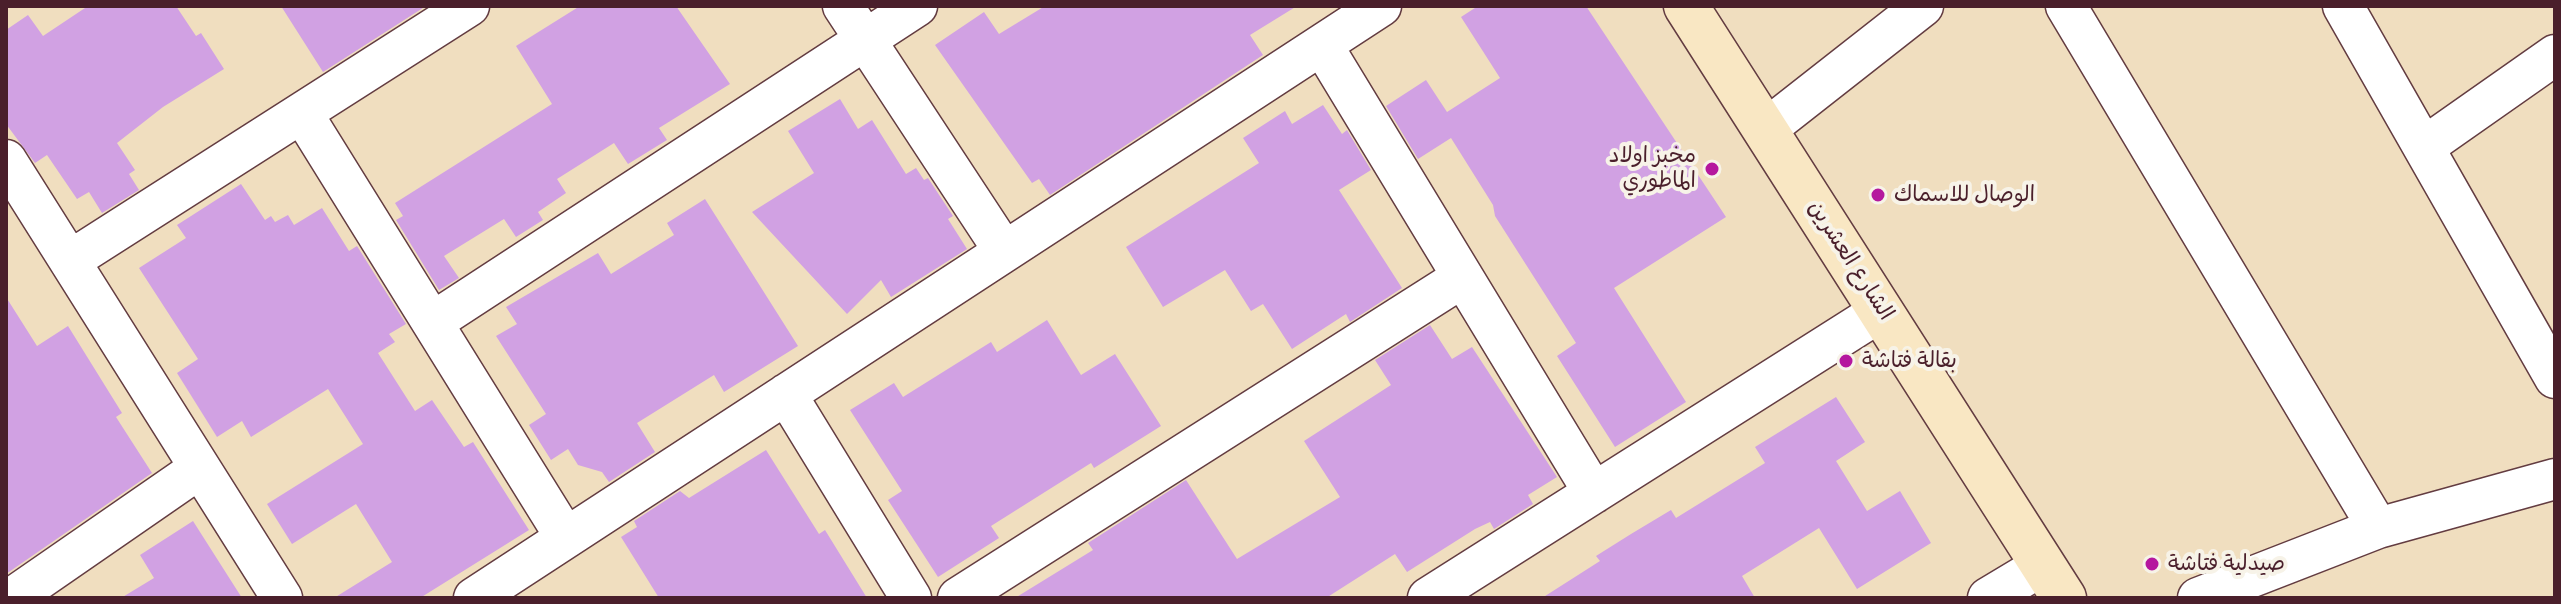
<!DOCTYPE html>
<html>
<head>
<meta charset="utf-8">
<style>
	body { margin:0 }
	#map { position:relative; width:2561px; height:604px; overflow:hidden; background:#f0debf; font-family:Pangolin,sans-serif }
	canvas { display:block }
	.frame { position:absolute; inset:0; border:8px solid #4a1f2b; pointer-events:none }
</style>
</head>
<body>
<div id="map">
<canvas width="2561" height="604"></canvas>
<div class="frame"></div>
</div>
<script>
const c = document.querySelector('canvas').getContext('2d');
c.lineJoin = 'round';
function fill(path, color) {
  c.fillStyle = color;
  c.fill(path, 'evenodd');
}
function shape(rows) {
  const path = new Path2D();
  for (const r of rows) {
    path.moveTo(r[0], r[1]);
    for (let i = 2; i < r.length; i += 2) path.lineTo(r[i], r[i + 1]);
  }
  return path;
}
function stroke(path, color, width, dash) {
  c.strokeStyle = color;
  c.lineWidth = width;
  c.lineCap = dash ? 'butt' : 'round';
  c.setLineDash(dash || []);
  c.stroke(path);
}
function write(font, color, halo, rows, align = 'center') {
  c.font = font + ' Pangolin,"Playpen Sans Arabic",sans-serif';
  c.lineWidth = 8;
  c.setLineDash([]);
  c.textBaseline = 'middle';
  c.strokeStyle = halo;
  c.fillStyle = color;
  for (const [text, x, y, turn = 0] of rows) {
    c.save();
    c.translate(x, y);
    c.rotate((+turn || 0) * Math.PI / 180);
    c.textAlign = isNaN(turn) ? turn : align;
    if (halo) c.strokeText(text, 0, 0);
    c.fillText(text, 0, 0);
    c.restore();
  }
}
const building = shape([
	[88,6,176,6,196,36,201,33,224,69,163,107,117,143,135,170,129,174,139,190,102,213,89,192,77,199,47,155,35,163,6,124,6,30,28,15,43,36],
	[281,6,426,6,323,72],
	[580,6,676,6,730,84,659,128,667,140,628,164,614,143,557,179,566,193,538,212,543,220,516,237,504,219,444,256,459,278,439,290,396,220,403,216,395,203,552,104,516,46],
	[1045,6,1297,6,1250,35,1263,55,1050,195,1039,179,1032,183,935,45,984,12,999,34],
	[1478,6,1586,6,1726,217,1614,288,1686,402,1615,447,1557,356,1576,343,1495,216,1493,205,1451,138,1418,159,1386,106,1426,80,1447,112,1500,78,1461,17],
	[840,99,858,129,872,120,906,174,916,168,924,180,928,178,953,216,948,219,967,249,891,297,881,280,847,314,752,212,814,173,788,131],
	[1323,105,1342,134,1347,130,1371,170,1339,190,1402,288,1350,322,1346,314,1292,349,1263,304,1251,311,1225,270,1163,307,1126,247,1259,163,1243,138,1285,111,1292,124],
	[241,184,265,220,271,216,275,222,288,215,294,225,322,208,349,251,357,246,406,324,389,334,395,342,378,353,415,411,432,400,464,447,473,442,529,530,420,598,334,598,392,562,356,504,292,544,267,504,363,444,328,389,251,437,242,421,217,437,177,373,198,359,139,268,186,238,177,225],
	[705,199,798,346,724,392,714,375,637,423,655,452,609,482,602,472,578,465,568,449,551,460,529,425,546,414,496,336,517,324,506,307,598,253,611,274,674,235,667,223],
	[6,297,37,346,68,326,122,413,116,417,152,473,6,574],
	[1047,320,1081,375,1115,354,1161,426,1094,468,1091,463,991,526,999,538,938,577,888,500,902,491,850,410,894,383,903,397,991,342,997,352],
	[1430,325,1452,359,1472,347,1557,477,1528,495,1533,504,1494,529,1490,522,1475,529,1407,572,1395,554,1326,598,1015,598,1093,550,1088,543,1186,480,1237,559,1340,497,1304,441,1391,385,1375,360],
	[1836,397,1865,442,1836,461,1867,511,1900,491,1931,543,1857,589,1819,528,1742,576,1755,598,1542,598,1600,561,1596,556,1631,534,1671,510,1676,518,1765,463,1755,447],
	[766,450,819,534,825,530,867,598,659,598,621,537,637,527,634,521,680,491,689,498],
	[193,521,242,598,121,598,154,578,140,555]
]);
const street = shape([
	[843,6,1004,251],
	[2066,6,2378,528],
	[2343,6,2555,378],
	[1322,45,1594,493],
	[302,113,566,538],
	[1765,130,1923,6],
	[2424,147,2555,55],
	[6,160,282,598],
	[71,260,469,6],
	[433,322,917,6],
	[786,394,911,598],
	[12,598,200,468],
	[474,598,1381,6],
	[958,598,1463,277],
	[1428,598,1881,311],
	[1988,598,2043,565],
	[2198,598,2378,528,2555,479]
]);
const secondary = shape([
	[1686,6,2064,598]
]);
const markers = [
	[1712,169,8,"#b5179e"],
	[1878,195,8,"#b5179e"],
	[1846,361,8,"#b5179e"],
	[2152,564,8,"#b5179e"]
];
const poiNames = [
	["مخبز اولاد",1696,156,"right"],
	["الماطوري",1696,181,"right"],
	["الوصال للاسماك",1894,195],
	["بقالة فتاشة",1862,361],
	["صيدلية فتاشة",2168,564]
];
const streetNames = [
	["الشارع العشرين",1850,261,57]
];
fill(building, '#d1a1e3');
stroke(street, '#633c41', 43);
stroke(secondary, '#633c41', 47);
stroke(street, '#fff', 40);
stroke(secondary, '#f9e7c3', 44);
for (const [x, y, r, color] of markers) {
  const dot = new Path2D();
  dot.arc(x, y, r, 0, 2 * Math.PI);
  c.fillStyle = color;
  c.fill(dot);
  stroke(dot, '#f7f3e8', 3);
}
write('22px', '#4a1f2b', '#f7f3e8', poiNames, 'left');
write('22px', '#4a1f2b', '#f7f3e8', streetNames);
</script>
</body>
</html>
